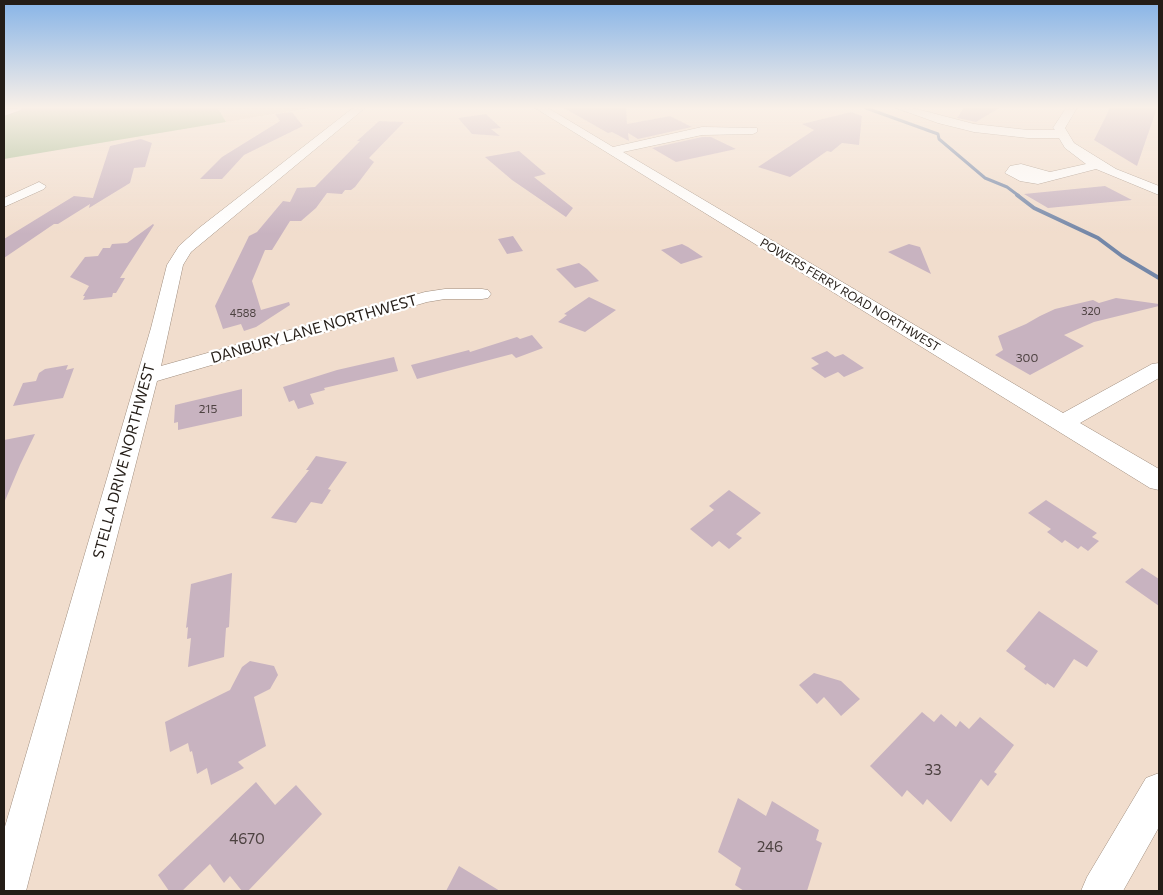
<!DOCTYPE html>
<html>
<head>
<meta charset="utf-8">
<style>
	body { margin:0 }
	#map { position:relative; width:1163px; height:895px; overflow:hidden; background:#f1ddcd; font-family:Commissioner,sans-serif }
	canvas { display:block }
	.frame { position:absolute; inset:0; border:5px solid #241d17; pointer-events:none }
</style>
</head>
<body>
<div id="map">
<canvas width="1163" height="895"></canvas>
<div class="frame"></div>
</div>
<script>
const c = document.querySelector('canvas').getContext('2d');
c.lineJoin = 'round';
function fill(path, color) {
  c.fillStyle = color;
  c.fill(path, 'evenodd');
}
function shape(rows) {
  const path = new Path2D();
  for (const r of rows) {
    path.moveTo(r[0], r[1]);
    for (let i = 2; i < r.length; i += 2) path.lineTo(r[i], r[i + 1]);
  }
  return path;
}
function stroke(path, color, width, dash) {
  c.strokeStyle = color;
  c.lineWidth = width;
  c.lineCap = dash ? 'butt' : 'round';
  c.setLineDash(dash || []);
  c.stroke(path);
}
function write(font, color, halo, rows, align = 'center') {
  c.font = font + ' Commissioner,sans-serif';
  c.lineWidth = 4.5;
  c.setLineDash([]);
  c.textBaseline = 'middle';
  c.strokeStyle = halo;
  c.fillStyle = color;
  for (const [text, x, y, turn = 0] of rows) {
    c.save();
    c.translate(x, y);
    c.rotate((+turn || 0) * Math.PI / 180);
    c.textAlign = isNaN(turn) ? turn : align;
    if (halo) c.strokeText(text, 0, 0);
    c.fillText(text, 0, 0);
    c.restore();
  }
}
const built = shape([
	[218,108,309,108,226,122]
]);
const green = shape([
	[4,108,218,108,226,122,4,159]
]);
const streamFar1 = shape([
	[866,108,938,134,939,139,985,178,1007,187,1019,196]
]);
const stream = shape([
	[1017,195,1034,208,1098,238,1122,256,1159,278]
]);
const building = shape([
	[564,108,626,108,627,124,670,116,692,127,638,139,628,133,629,141,612,132,608,133],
	[964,108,999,108,976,122,957,118],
	[1110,108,1157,108,1137,166,1094,140],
	[292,112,303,126,244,155,222,179,200,179,222,157,280,121,275,114],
	[851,112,862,116,859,145,842,143,831,152,827,151,790,177,758,167,814,130,802,124],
	[486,114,501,128,491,129,500,136,472,134,458,118],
	[379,121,404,122,369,158,374,162,355,187,351,190,345,190,342,194,327,193,316,208,301,221,290,221,272,250,265,250,252,281,261,310,289,302,290,305,256,327,244,331,241,324,223,329,215,306,249,236,257,232,283,201,290,202,297,188,315,187,360,141,357,141],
	[702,137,711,137,736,149,676,162,652,148],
	[141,139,152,143,145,167,134,168,130,183,89,208,90,204,58,224,54,224,4,258,4,239,74,196,93,198,110,146],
	[519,151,546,174,534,177,573,208,566,217,512,180,485,157],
	[1105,186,1132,200,1048,208,1024,194],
	[153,224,154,225,120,278,125,278,116,293,113,293,112,297,83,300,85,296,83,296,89,286,70,277,85,257,98,256,103,248,110,248,112,244,127,243],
	[513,236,523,251,507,254,498,239],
	[682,244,688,247,703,257,681,264,661,250],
	[909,244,920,247,931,274,888,252],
	[579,263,587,269,599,281,575,288,556,269],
	[589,297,616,310,585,332,558,322,567,315,564,314],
	[1116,298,1159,304,1159,306,1094,322,1064,335,1084,346,1030,375,995,355,1003,350,998,336,1026,324,1040,316,1055,309,1093,300,1099,303],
	[532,335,543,348,516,358,512,354,417,379,411,365,469,350,470,352,517,337,520,339],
	[827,351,835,357,843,354,864,368,844,377,838,372,825,378,811,368,819,364,811,358],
	[394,357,398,371,324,388,325,390,310,394,314,404,298,409,294,400,289,402,283,387,337,370],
	[68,365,66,370,74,368,63,398,13,406,23,383,36,381,39,373,45,369],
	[242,389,242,416,178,430,178,422,174,423,175,405],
	[35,434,20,465,4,503,4,440],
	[316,456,347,462,328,489,331,490,322,504,311,502,296,523,271,518,309,470,306,470],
	[729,490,761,513,736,534,742,538,729,549,719,541,712,547,690,529,714,510,709,506],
	[1046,500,1097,533,1092,537,1099,541,1088,551,1081,546,1078,549,1065,540,1062,543,1047,532,1051,529,1028,513],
	[1142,568,1159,579,1159,606,1125,582],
	[232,573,229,627,226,628,224,657,188,667,191,638,187,639,188,627,186,628,191,584],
	[1039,611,1098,651,1087,667,1074,659,1054,688,1047,683,1046,685,1024,669,1026,666,1006,651],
	[250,661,274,666,278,675,270,689,254,697,266,746,238,762,244,768,211,785,207,768,197,774,192,751,190,752,188,743,170,752,165,722,230,690,242,667],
	[814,673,841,681,860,699,841,716,824,697,817,704,799,685],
	[922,712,934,722,941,714,956,727,960,721,969,729,980,717,1014,745,994,772,997,774,988,786,981,779,951,822,927,799,923,805,907,790,902,797,870,766],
	[256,782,275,805,296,785,322,814,248,891,242,891,230,876,224,883,210,864,182,891,169,891,158,875],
	[738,798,766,816,772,801,819,830,816,840,822,843,807,891,744,891,735,885,741,868,718,852],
	[459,866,500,891,446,891]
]);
const minor = shape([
	[22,108,21,110,4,116,4,109,22,108],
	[353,108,365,108,191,252,183,265,161,366,425,292,445,289,482,289,488,290,491,294,488,298,482,299,445,299,427,302,157,381,26,891,4,891,4,830,151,328,167,265,179,246,199,228,353,108],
	[535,108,548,108,613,147,702,127,757,128,757,132,753,134,702,135,623,152,1063,413,1152,364,1159,363,1159,378,1080,423,1159,469,1159,490,1150,488,535,108],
	[896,108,913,108,974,124,1028,130,1055,130,1053,128,1066,108,1077,108,1065,128,1074,143,1116,169,1159,186,1159,195,1096,169,1038,184,1020,181,1005,173,1010,166,1021,164,1050,172,1086,164,1065,148,1059,138,1028,138,974,132,938,123,896,108],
	[39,182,46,186,44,189,4,207,4,198,39,182],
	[1159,773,1159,827,1123,891,1081,891,1087,877,1146,778,1159,773]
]);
const farNumbernames = [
	["320",1091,311],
	["4588",243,313]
];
const farStreetnames = [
	["POWERS FERRY ROAD NORTHWEST",850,295,31]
];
const numberNames = [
	["300",1027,358],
	["215",208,409]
];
const streetNames = [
	["DANBURY LANE NORTHWEST",314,329,-16],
	["STELLA DRIVE NORTHWEST",124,461,-75]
];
const nearNumbernames = [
	["33",933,770],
	["4670",247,839],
	["246",770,847]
];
fill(built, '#ead0bb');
fill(green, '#a3bb8f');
stroke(streamFar1, '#7487a8', 3);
stroke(stream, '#7487a8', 4);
fill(building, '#c8b3c0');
stroke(minor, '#9f8d7e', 1);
fill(minor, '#fff');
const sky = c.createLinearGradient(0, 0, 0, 234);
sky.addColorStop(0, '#87b4e7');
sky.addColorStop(0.46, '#f9f0e8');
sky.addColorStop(1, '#f9f0e800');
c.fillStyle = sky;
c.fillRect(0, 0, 1163, 234);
write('11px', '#4d4241', null, farNumbernames);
write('12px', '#241d17', '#fff', farStreetnames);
write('12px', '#4d4241', null, numberNames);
write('15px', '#241d17', '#fff', streetNames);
write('15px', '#4d4241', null, nearNumbernames);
</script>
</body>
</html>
